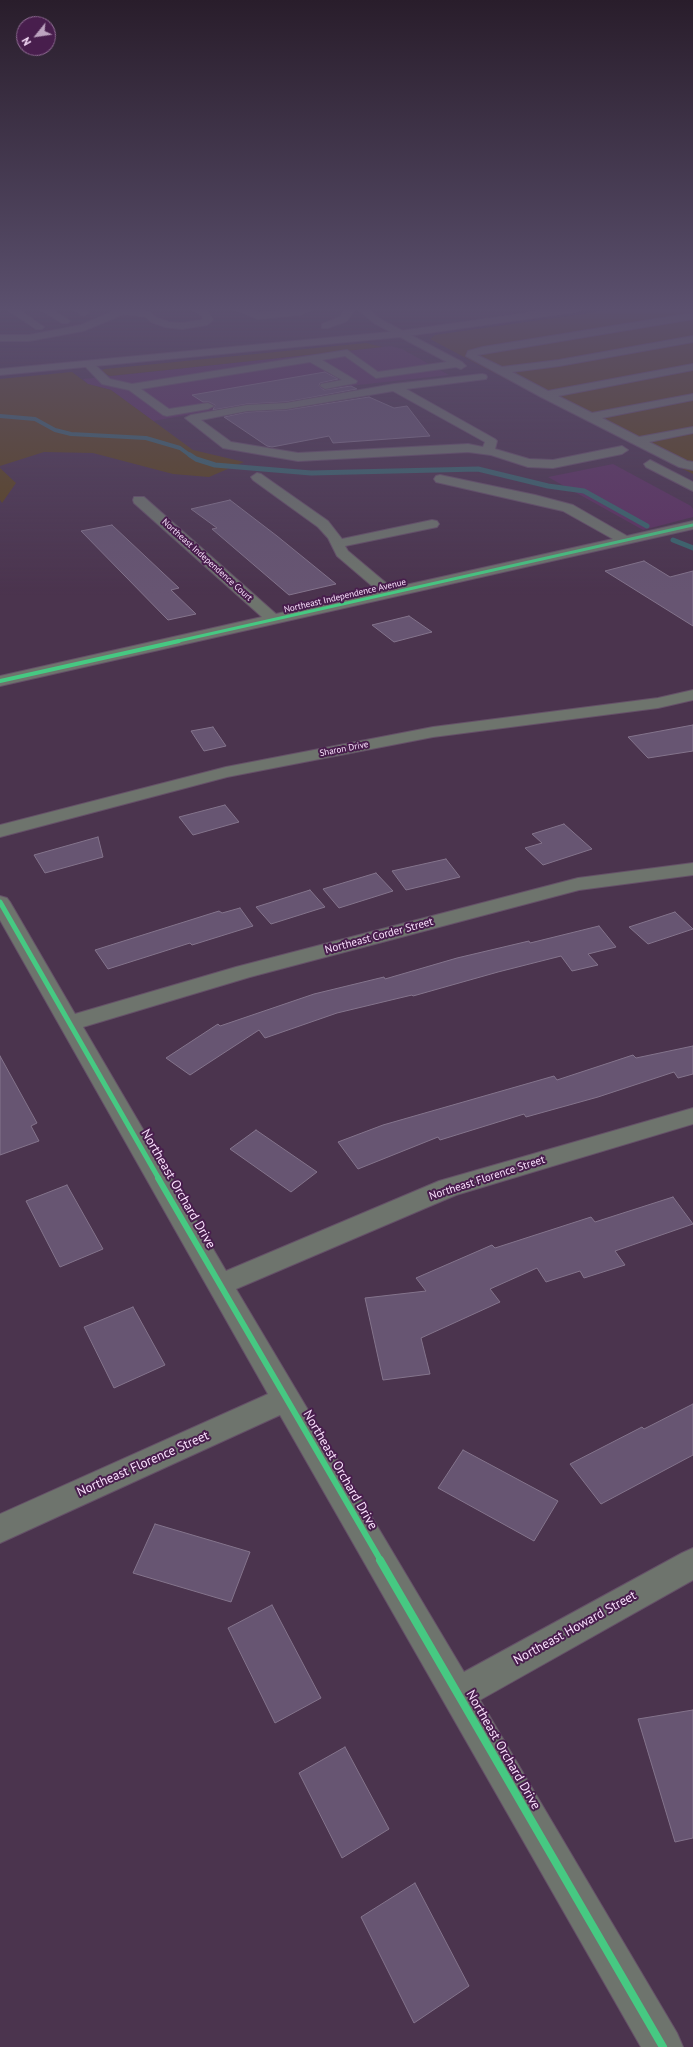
<!DOCTYPE html>
<html>
<head>
<meta charset="utf-8">
<style>
	body { margin:0 }
	#map { position:relative; width:693px; height:2047px; overflow:hidden; background:#4b344e; font-family:"PT Sans",sans-serif }
	canvas { display:block }
	.north { position:absolute; left:16px; top:16px; width:40px; height:40px; box-sizing:border-box; background:#481e4d; border:1px solid #906c94; border-radius:50%; rotate:240deg; font-size:11px; font-weight:700; line-height:16px; text-align:center; color:#fbe1fe }
	.north::after { content:''; display:block; margin:auto; width:14px; height:18px; background:#bda4c0; clip-path:polygon(50% 0,100% 100%,50% 72%,0 100%) }
</style>
</head>
<body>
<div id="map">
<canvas width="693" height="2047"></canvas>
<div class="north">N</div>
</div>
<script>
const c = document.querySelector('canvas').getContext('2d');
c.lineJoin = 'round';
function fill(path, color) {
  c.fillStyle = color;
  c.fill(path, 'evenodd');
}
function shape(rows) {
  const path = new Path2D();
  for (const r of rows) {
    path.moveTo(r[0], r[1]);
    for (let i = 2; i < r.length; i += 2) path.lineTo(r[i], r[i + 1]);
  }
  return path;
}
function stroke(path, color, width, dash) {
  c.strokeStyle = color;
  c.lineWidth = width;
  c.lineCap = dash ? 'butt' : 'round';
  c.setLineDash(dash || []);
  c.stroke(path);
}
function write(font, color, halo, rows, align = 'center') {
  c.font = font + ' "PT Sans",sans-serif';
  c.lineWidth = 4;
  c.setLineDash([]);
  c.textBaseline = 'middle';
  c.strokeStyle = halo;
  c.fillStyle = color;
  for (const [text, x, y, turn = 0] of rows) {
    c.save();
    c.translate(x, y);
    c.rotate((+turn || 0) * Math.PI / 180);
    c.textAlign = isNaN(turn) ? turn : align;
    if (halo) c.strokeText(text, 0, 0);
    c.fillText(text, 0, 0);
    c.restore();
  }
}
const built = shape([
	[391,346,402,349,449,375,358,385,153,421,111,390,88,384,83,379],
	[613,464,691,506,693,509,693,517,643,530,548,477]
]);
const green = shape([
	[617,309,693,309,693,474,555,405,430,339,435,335],
	[366,343,383,347,110,376,99,371,105,369],
	[72,372,88,384,111,390,193,450,244,462,209,477,173,474,93,453,44,452,0,466,0,379],
	[0,468,16,483,2,503,0,500]
]);
const streamFar1 = shape([
	[0,416,35,419,55,430,71,434,146,438,180,448,191,456]
]);
const stream = shape([
	[190,455,196,459,215,465,311,473,478,469,548,486,584,491,647,526],
	[673,540,693,548]
]);
const building = shape([
	[325,372,338,379,320,383,319,386,324,390,351,386,357,389,286,402,247,404,213,410,215,405,209,402,203,402,192,395,325,372],
	[369,397,394,408,407,406,430,436,333,443,329,436,272,447,267,446,224,417,247,412,286,410,369,397],
	[230,500,277,536,336,584,289,595,212,529,217,528,191,509,230,500],
	[112,525,179,588,171,590,196,614,168,620,81,531,112,525],
	[644,561,670,577,693,571,693,626,605,571,644,561],
	[409,616,432,632,394,642,372,625,409,616],
	[693,725,693,751,648,758,628,737,693,725],
	[213,727,226,746,204,751,191,731,213,727],
	[225,805,239,822,193,835,179,817,225,805],
	[564,824,592,849,543,865,525,848,542,843,532,834,564,824],
	[98,837,103,857,45,873,34,855,98,837],
	[446,859,460,877,406,890,392,871,446,859],
	[376,873,393,891,339,908,323,889,376,873],
	[310,890,325,907,271,924,256,907,310,890],
	[240,908,253,926,192,945,190,943,108,969,95,950,219,911,222,913,240,908],
	[675,912,693,929,648,944,629,927,675,912],
	[599,926,616,947,588,954,598,965,572,971,561,956,498,972,413,996,412,995,337,1013,265,1038,259,1030,190,1075,166,1058,218,1024,220,1026,314,994,384,977,385,979,457,958,529,941,530,943,599,926],
	[693,1046,693,1074,678,1078,674,1072,598,1097,526,1117,524,1114,440,1140,438,1137,358,1169,338,1142,383,1125,554,1076,557,1080,633,1055,636,1058,693,1046],
	[0,1056,37,1123,31,1126,39,1141,0,1155,0,1056],
	[256,1130,317,1172,291,1192,230,1149,256,1130],
	[67,1185,103,1249,60,1267,26,1201,67,1185],
	[673,1197,693,1224,615,1251,625,1265,584,1278,580,1271,546,1282,537,1268,490,1289,500,1302,421,1338,430,1374,383,1380,365,1298,426,1291,416,1278,492,1245,495,1248,591,1217,595,1222,673,1197],
	[133,1307,165,1365,114,1388,84,1327,133,1307],
	[693,1404,693,1455,601,1504,570,1464,642,1427,644,1429,693,1404],
	[463,1450,558,1501,534,1541,438,1488,463,1450],
	[155,1524,250,1552,231,1602,133,1573,155,1524],
	[272,1605,321,1698,275,1723,228,1628,272,1605],
	[693,1710,693,1838,675,1842,638,1719,693,1710],
	[345,1747,389,1829,342,1858,299,1773,345,1747],
	[415,1883,469,1986,414,2023,361,1917,415,1883]
]);
const minor = shape([
	[6,309,18,309,44,327,42,329,36,329,6,309],
	[39,309,51,309,70,321,68,323,62,323,39,309],
	[73,309,85,309,89,313,84,316,81,315,73,309],
	[119,309,149,312,157,318,169,322,182,323,201,320,203,319,202,316,192,309,204,309,209,313,213,320,207,325,182,329,165,327,151,322,146,317,124,314,83,331,29,341,0,341,0,335,29,335,81,325,119,309],
	[233,309,247,309,259,313,312,309,300,315,258,319,233,309],
	[357,309,368,309,380,319,462,362,466,366,461,369,456,367,376,378,345,356,322,360,357,381,356,383,325,389,320,386,321,384,342,380,310,362,141,389,169,409,208,403,214,406,208,409,167,416,163,415,129,390,102,384,83,364,88,361,92,362,110,379,132,384,347,350,378,372,447,362,374,323,357,309],
	[693,313,693,319,477,355,502,367,559,360,693,336,693,342,559,366,512,372,548,391,693,364,693,370,558,396,592,413,693,394,693,400,602,418,639,437,693,427,693,433,649,442,687,461,693,462,693,470,679,467,541,397,466,356,468,351,483,347,693,313],
	[482,374,486,375,487,377,486,379,406,389,495,439,497,441,495,449,529,459,553,460,622,446,628,450,622,454,553,468,528,467,491,455,468,452,298,461,223,448,185,418,191,415,247,405,286,403,394,384,482,374],
	[393,391,485,442,483,447,468,444,298,453,231,442,201,420,247,411,286,409,393,391],
	[650,460,693,482,693,491,646,467,644,464,650,460],
	[257,473,261,474,328,521,342,539,432,520,437,521,439,524,437,527,345,546,348,551,392,588,613,539,563,511,436,482,434,479,436,476,440,475,535,495,573,505,627,536,693,521,693,529,0,686,0,676,262,617,134,503,133,500,134,497,144,497,276,614,378,591,337,556,328,538,318,527,253,480,251,477,257,473],
	[693,690,693,700,658,708,433,737,227,777,0,837,0,825,226,767,433,727,658,698,693,690],
	[693,863,693,875,579,890,250,977,83,1027,226,1271,439,1181,693,1108,693,1124,456,1195,236,1289,464,1672,682,1553,693,1548,693,1580,480,1700,677,2033,683,2047,641,2047,280,1415,0,1543,0,1514,268,1394,0,920,0,896,7,898,10,902,75,1014,236,967,578,878,693,863]
]);
const major = shape([
	[345,309,355,309,347,321,328,328,322,328,322,324,340,317,345,309],
	[555,309,581,309,576,312,400,337,0,375,0,369,400,331,555,309]
]);
const cyclewayFar4 = shape([
	[174,642,693,525]
]);
const cyclewayFar3 = shape([
	[0,681,179,641]
]);
const cyclewayFar2 = shape([
	[0,902,159,1179]
]);
const cyclewayFar1 = shape([
	[158,1178,381,1561]
]);
const cycleway = shape([
	[380,1560,663,2047]
]);
const farStreetnames = [
	["Northeast Independence Court",207,560,42],
	["Northeast Independence Avenue",345,596,-13],
	["Sharon Drive",344,749,-11]
];
const streetNames = [
	["Northeast Corder Street",379,936,-15],
	["Northeast Florence Street",487,1178,-18]
];
const nearStreetnames = [
	["Northeast Orchard Drive",178,1189,60],
	["Northeast Florence Street",143,1464,-24],
	["Northeast Orchard Drive",340,1470,60],
	["Northeast Howard Street",575,1628,-29],
	["Northeast Orchard Drive",503,1750,60]
];
fill(built, '#5d3162');
fill(green, '#5b4319');
stroke(streamFar1, '#38666d', 4);
stroke(stream, '#38666d', 5);
fill(building, '#675572');
stroke(building, '#84748c', 1);
stroke(minor, '#655168', 2);
stroke(major, '#655168', 2);
fill(minor, '#6e746d');
fill(major, '#717272');
stroke(cyclewayFar4, '#46c982', 3);
stroke(cyclewayFar3, '#46c982', 4);
stroke(cyclewayFar2, '#46c982', 5);
stroke(cyclewayFar1, '#46c982', 6);
stroke(cycleway, '#46c982', 8);
const sky = c.createLinearGradient(0, 0, 0, 596);
sky.addColorStop(0, '#291d2b');
sky.addColorStop(0.52, '#5b506e');
sky.addColorStop(1, '#5b506e00');
c.fillStyle = sky;
c.fillRect(0, 0, 693, 596);
write('9px', '#fbe1fe', '#481e4d', farStreetnames);
write('11px', '#fbe1fe', '#481e4d', streetNames);
write('13px', '#fbe1fe', '#481e4d', nearStreetnames);
</script>
</body>
</html>
